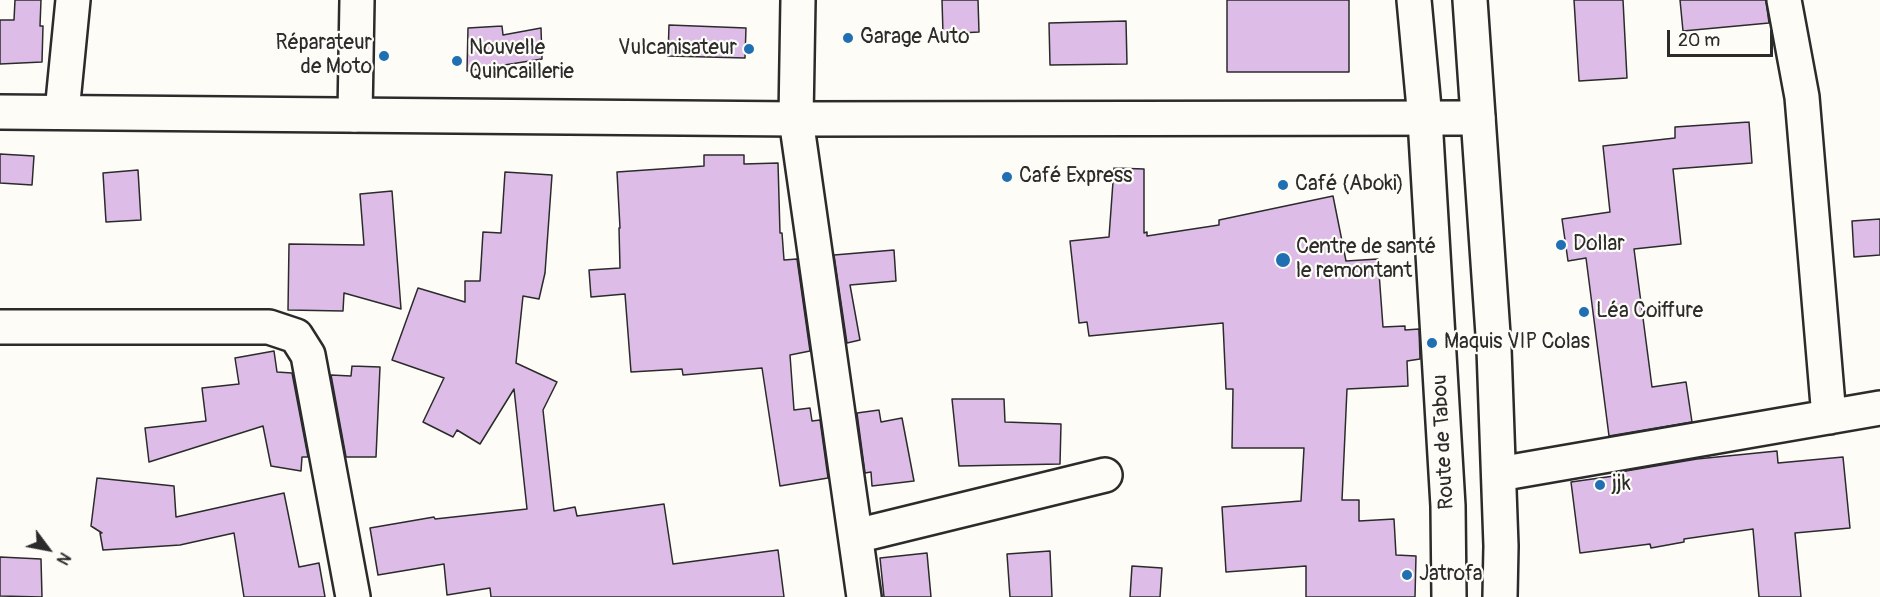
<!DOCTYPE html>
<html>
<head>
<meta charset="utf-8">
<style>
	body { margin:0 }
	#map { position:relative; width:1880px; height:597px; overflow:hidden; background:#fdfcf7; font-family:Pangolin,sans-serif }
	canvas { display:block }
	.north { position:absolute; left:18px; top:519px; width:60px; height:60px; -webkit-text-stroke:4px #fdfcf7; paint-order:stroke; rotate:122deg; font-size:16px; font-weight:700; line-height:24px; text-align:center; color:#2b2b2b }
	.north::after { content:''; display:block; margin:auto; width:21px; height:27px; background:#2b2b2b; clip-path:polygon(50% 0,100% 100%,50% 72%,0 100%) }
	.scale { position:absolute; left:1667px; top:30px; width:106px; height:27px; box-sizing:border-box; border:3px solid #2b2b2b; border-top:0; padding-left:8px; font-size:18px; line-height:21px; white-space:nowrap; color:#2b2b2b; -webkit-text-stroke:4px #fdfcf7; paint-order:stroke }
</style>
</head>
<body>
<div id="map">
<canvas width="1880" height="597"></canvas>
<div class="north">N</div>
<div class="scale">20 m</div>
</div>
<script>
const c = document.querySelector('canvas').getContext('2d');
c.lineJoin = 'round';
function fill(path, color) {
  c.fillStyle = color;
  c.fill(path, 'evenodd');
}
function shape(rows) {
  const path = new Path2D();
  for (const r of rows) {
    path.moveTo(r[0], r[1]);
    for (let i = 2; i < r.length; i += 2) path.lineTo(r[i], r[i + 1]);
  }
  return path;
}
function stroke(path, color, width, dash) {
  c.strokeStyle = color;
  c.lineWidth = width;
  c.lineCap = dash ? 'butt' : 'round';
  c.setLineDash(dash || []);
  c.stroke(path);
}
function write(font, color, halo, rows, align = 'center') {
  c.font = font + ' Pangolin,sans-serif';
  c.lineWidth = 4.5;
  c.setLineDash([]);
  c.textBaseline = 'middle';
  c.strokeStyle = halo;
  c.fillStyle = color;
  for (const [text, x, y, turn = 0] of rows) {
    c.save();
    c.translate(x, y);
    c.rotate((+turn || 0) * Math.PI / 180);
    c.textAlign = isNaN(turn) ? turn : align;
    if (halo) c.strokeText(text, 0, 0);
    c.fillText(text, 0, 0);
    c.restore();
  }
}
const building = shape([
	[15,0,41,0,40,26,43,26,42,62,0,64,0,20,14,20,15,0],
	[942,0,978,0,979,32,943,34,942,0],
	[1227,0,1349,0,1349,72,1227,72,1227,0],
	[1574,0,1623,0,1627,78,1579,81,1574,0],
	[1680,0,1766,0,1769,23,1683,31,1680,0],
	[1126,21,1127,64,1050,65,1049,23,1126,21],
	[669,25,746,28,745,58,668,56,669,25],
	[502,26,503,35,541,28,542,59,467,71,468,28,502,26],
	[1749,122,1752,163,1673,169,1681,244,1634,249,1652,387,1686,382,1692,422,1609,436,1586,258,1568,261,1562,219,1610,212,1603,146,1675,138,1675,127,1749,122],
	[0,154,34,156,32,185,0,183,0,154],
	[704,155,744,155,744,164,778,163,780,233,782,233,784,260,797,259,810,351,790,355,794,410,810,408,812,421,820,420,828,478,780,486,762,368,683,375,682,369,631,372,625,294,591,297,589,270,620,268,619,228,620,228,617,172,704,166,704,155],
	[1114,168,1144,169,1144,233,1147,232,1147,236,1219,225,1219,220,1333,196,1346,261,1378,259,1383,327,1405,326,1405,330,1419,329,1420,359,1407,361,1408,386,1347,389,1342,500,1359,500,1359,521,1394,519,1396,555,1416,556,1415,597,1306,597,1306,566,1226,572,1222,507,1301,501,1304,448,1232,448,1233,389,1226,389,1223,323,1089,336,1087,322,1079,323,1070,241,1109,237,1114,168],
	[138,170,141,220,106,222,103,173,138,170],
	[505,172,552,175,545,273,539,299,523,296,516,363,557,382,543,410,554,511,575,507,577,516,664,504,673,564,778,550,784,597,491,597,490,588,447,595,444,564,378,575,370,528,434,517,435,519,527,509,514,389,480,444,457,430,453,437,423,422,444,378,392,360,418,288,465,302,465,281,480,281,483,232,501,233,505,172],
	[392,191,401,309,344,293,343,311,288,310,289,244,364,245,360,194,392,191],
	[1880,219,1880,255,1854,257,1852,221,1880,219],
	[894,250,896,281,850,285,860,340,847,343,834,255,894,250],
	[274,351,277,372,292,373,308,457,302,457,301,471,271,466,263,426,149,462,145,428,206,421,202,388,239,384,235,358,274,351],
	[352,366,380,367,376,457,346,457,331,375,351,376,352,366],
	[952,399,1004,399,1005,422,1061,424,1060,464,959,466,952,399],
	[879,410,881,422,902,418,914,481,872,486,871,472,865,473,857,413,879,410],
	[1777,451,1778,463,1843,457,1850,528,1795,533,1801,597,1759,597,1753,529,1684,539,1684,542,1651,548,1650,544,1580,553,1571,482,1614,476,1614,473,1697,459,1777,451],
	[97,478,174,486,176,517,284,493,299,567,319,563,325,597,244,597,234,533,180,545,103,550,100,533,102,533,91,526,97,478],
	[1050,551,1052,597,1010,597,1007,554,1050,551],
	[927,553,931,597,884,597,880,558,927,553],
	[0,557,41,559,42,597,0,596,0,557],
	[1132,566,1162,568,1160,597,1130,597,1132,566]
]);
const minor = shape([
	[798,0,796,119,864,597],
	[1784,0,1802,97,1829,417],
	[62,112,73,0],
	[355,115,357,0],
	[0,327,269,327,296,336,308,355,353,597],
	[1499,474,1880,408],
	[856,536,1105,475]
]);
const tertiary = shape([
	[0,112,796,119,1478,118]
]);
const primary = shape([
	[1414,0,1425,119,1448,506,1449,597],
	[1470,0,1494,349,1501,546,1500,597]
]);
const markers = [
	[848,38,6,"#1f6fb2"],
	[749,49,6,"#1f6fb2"],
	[384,56,6,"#1f6fb2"],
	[457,61,6,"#1f6fb2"],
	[1007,177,6,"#1f6fb2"],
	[1283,185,6,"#1f6fb2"],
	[1561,245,6,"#1f6fb2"],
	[1283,260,8,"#1f6fb2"],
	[1584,312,6,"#1f6fb2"],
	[1432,343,6,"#1f6fb2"],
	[1600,485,6,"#1f6fb2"],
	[1407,575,6,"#1f6fb2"]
];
const poiNames = [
	["Garage Auto",860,38],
	["Réparateur",372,44,"right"],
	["de Moto",372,68,"right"],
	["Nouvelle",469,49],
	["Quincaillerie",469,73],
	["Vulcanisateur",737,49,"right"],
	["Café Express",1019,177],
	["Café (Aboki)",1295,185],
	["Dollar",1573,245],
	["Centre de santé",1296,248],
	["le remontant",1296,272],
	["Léa Coiffure",1596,312],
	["Maquis VIP Colas",1444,343],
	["jjk",1612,485],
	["Jatrofa",1419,575]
];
const streetNames = [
	["Route de Tabou",1444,442,-93]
];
fill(building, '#ddbce7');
stroke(building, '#2b2b2b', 1.5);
stroke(minor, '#2b2b2b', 38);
stroke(tertiary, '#2b2b2b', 38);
stroke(primary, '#2b2b2b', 38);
stroke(minor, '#fdfcf7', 33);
stroke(tertiary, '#fdfcf7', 33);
stroke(primary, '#fdfcf7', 33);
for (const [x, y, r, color] of markers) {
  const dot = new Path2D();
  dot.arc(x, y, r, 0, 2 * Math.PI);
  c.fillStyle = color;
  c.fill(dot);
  stroke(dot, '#fdfcf7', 2);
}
write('21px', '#2b2b2b', '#fdfcf7', poiNames, 'left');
write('21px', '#2b2b2b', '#fdfcf7', streetNames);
</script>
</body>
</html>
